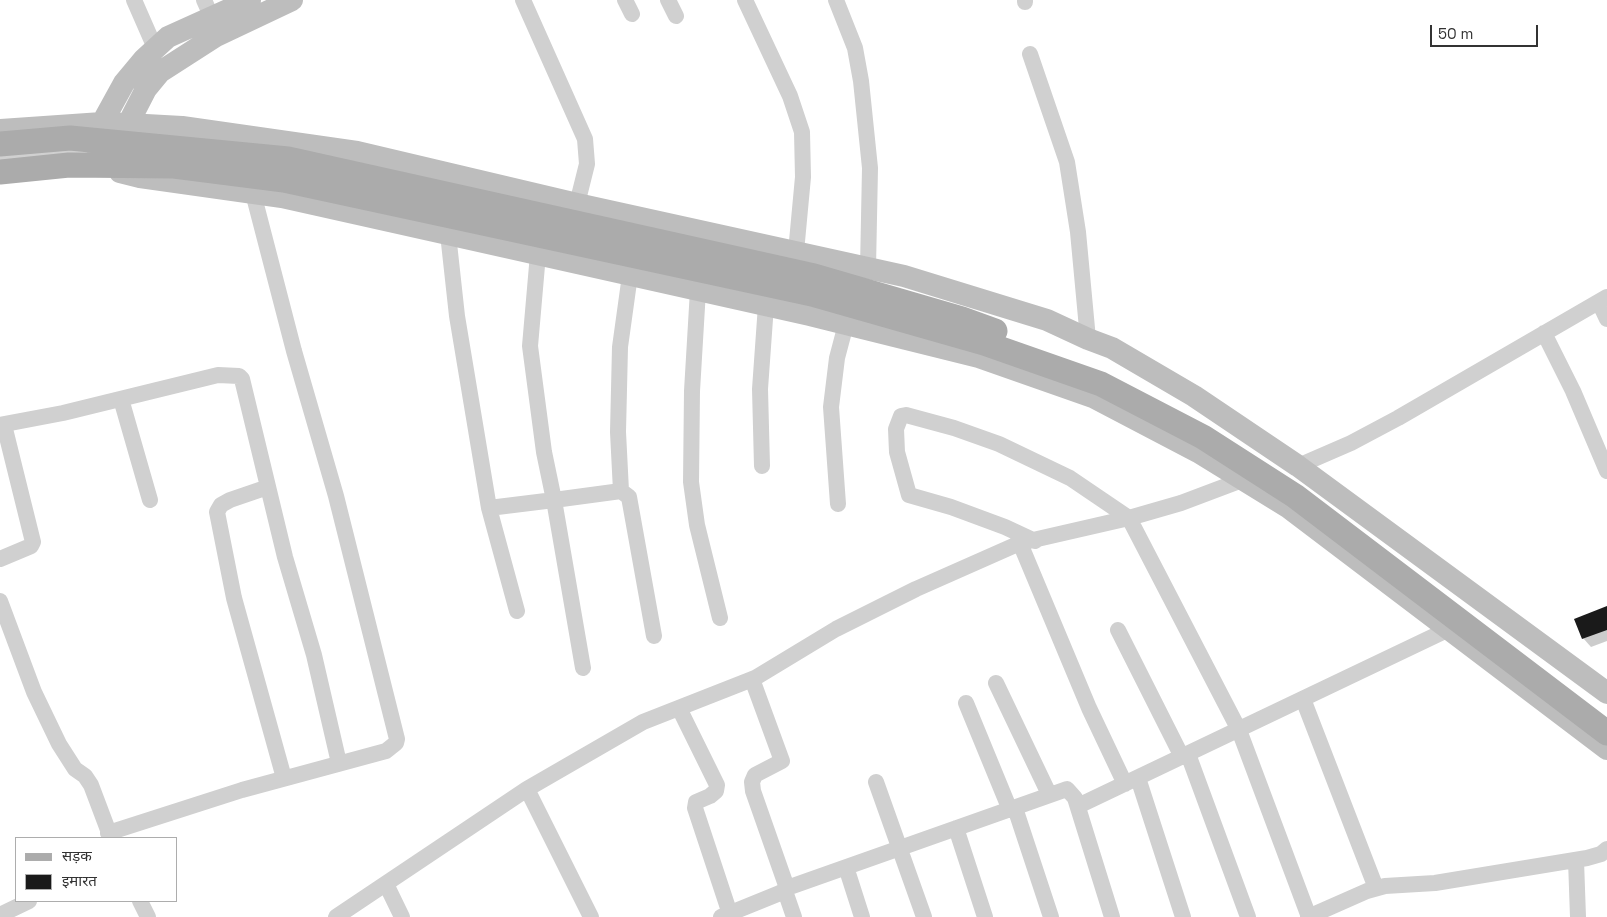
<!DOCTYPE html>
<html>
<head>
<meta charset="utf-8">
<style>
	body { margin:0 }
	#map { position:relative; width:1607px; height:917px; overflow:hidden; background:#fff; font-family:"Space Grotesk","Noto Sans Devanagari",sans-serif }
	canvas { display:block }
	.legend { position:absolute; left:15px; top:837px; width:162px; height:65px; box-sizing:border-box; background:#fff; border:1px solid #adadad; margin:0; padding:6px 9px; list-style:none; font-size:15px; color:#333 }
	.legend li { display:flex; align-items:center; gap:10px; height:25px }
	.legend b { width:25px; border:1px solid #adadad }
	.scale { position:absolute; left:1430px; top:25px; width:108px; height:22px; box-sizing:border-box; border:2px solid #333; border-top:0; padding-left:6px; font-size:15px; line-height:18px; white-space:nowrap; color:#333; -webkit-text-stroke:4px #fff; paint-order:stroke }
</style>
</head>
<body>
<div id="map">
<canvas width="1607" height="917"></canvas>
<ul class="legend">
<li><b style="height:6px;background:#ababab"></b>सड़क</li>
<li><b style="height:14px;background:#1a1a1a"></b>इमारत</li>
</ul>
<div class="scale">50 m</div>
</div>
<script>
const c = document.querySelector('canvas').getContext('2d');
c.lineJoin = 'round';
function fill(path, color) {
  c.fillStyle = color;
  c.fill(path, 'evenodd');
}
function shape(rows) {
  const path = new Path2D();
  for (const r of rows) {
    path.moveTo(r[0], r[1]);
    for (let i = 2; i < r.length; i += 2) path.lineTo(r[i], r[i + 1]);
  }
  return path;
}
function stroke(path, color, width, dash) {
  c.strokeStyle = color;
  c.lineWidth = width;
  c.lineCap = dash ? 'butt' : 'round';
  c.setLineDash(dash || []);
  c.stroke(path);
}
const shadow = shape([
	[1607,608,1607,641,1591,647,1583,638]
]);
const building = shape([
	[1607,606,1607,630,1582,639,1574,619]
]);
const minor = shape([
	[134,0,155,48],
	[204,0,212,18],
	[523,0,585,139,587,164,577,204],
	[625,0,632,14],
	[668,0,676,16],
	[745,0,790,96,802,132,803,177,796,252],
	[836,0,855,48,861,81,870,168,868,268],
	[1025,0,1025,2],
	[1030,54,1067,162,1078,232,1088,339],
	[0,157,37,153,98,153],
	[448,234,457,316,489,508,554,500,583,668],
	[538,254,530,346,544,452,554,500,621,491],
	[630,275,620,347,618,432,621,491,629,497,654,636],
	[698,290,692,391,691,482,697,525,720,618],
	[1599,302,1607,319],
	[1544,333,1573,391,1607,471],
	[121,399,150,500],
	[0,425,63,413,218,375,239,376,242,379,285,557,314,655,339,763],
	[762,466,760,389,766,305],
	[1298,466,1351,443,1398,418,1607,297],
	[268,487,230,500,221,505,217,512,234,598,284,778],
	[838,504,831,407,837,358,846,324],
	[489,508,517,611],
	[1035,541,1005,527,951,507,909,495,897,452,896,429,901,416,906,415,954,428,999,444,1070,478,1129,518,1239,730,1309,917],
	[1020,543,1089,708,1125,784],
	[0,559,31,546,33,542,4,425],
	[0,601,34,692,59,744,75,769,85,776,91,785,111,838],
	[1118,630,1182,757],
	[996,683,1049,794],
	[1303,699,1376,888],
	[966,703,1010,810],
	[679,708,717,785,716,791,710,796,696,802,695,808,731,917],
	[1188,754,1248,917],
	[1138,778,1183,917],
	[876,782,924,917],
	[527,789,591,917],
	[1078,806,1449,629],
	[1015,808,1051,917],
	[956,828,985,917],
	[108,833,242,790,386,751,396,743,397,739,336,496,294,351,253,193],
	[1576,860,1578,917],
	[846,867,862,917],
	[386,884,402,917],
	[787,888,1067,789,1075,798,1112,917],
	[785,891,794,917],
	[140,901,148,917],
	[0,915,29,901],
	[336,917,527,789,643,722,755,678,836,629,916,589,1020,543,1129,518,1181,503,1242,480],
	[721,917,780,893,787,888,753,791,752,782,755,775,782,761,752,679],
	[1308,917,1367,891,1385,886,1435,883,1587,858,1601,854,1607,849]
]);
const secondary = shape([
	[0,130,102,123,128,124,182,127,357,152,577,204,904,276,1047,320,1088,339,1112,348,1194,396,1298,466,1607,693],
	[126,136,128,124,146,89,160,72,216,36,292,0],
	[97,159,102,123,124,83,144,59,168,37,250,0],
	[120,172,140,177,282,197,810,315,979,357,1093,397,1198,452,1289,508,1607,749]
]);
const primary = shape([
	[0,144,70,138,288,159,814,276,962,319,995,331],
	[0,172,69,165,174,166,284,180,812,294,984,343,1101,384,1203,437,1295,496,1607,733]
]);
fill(shadow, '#0003');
fill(building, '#1a1a1a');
stroke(minor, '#d0d0d0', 16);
stroke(secondary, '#bdbdbd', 22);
stroke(primary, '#ababab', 25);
</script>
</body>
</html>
